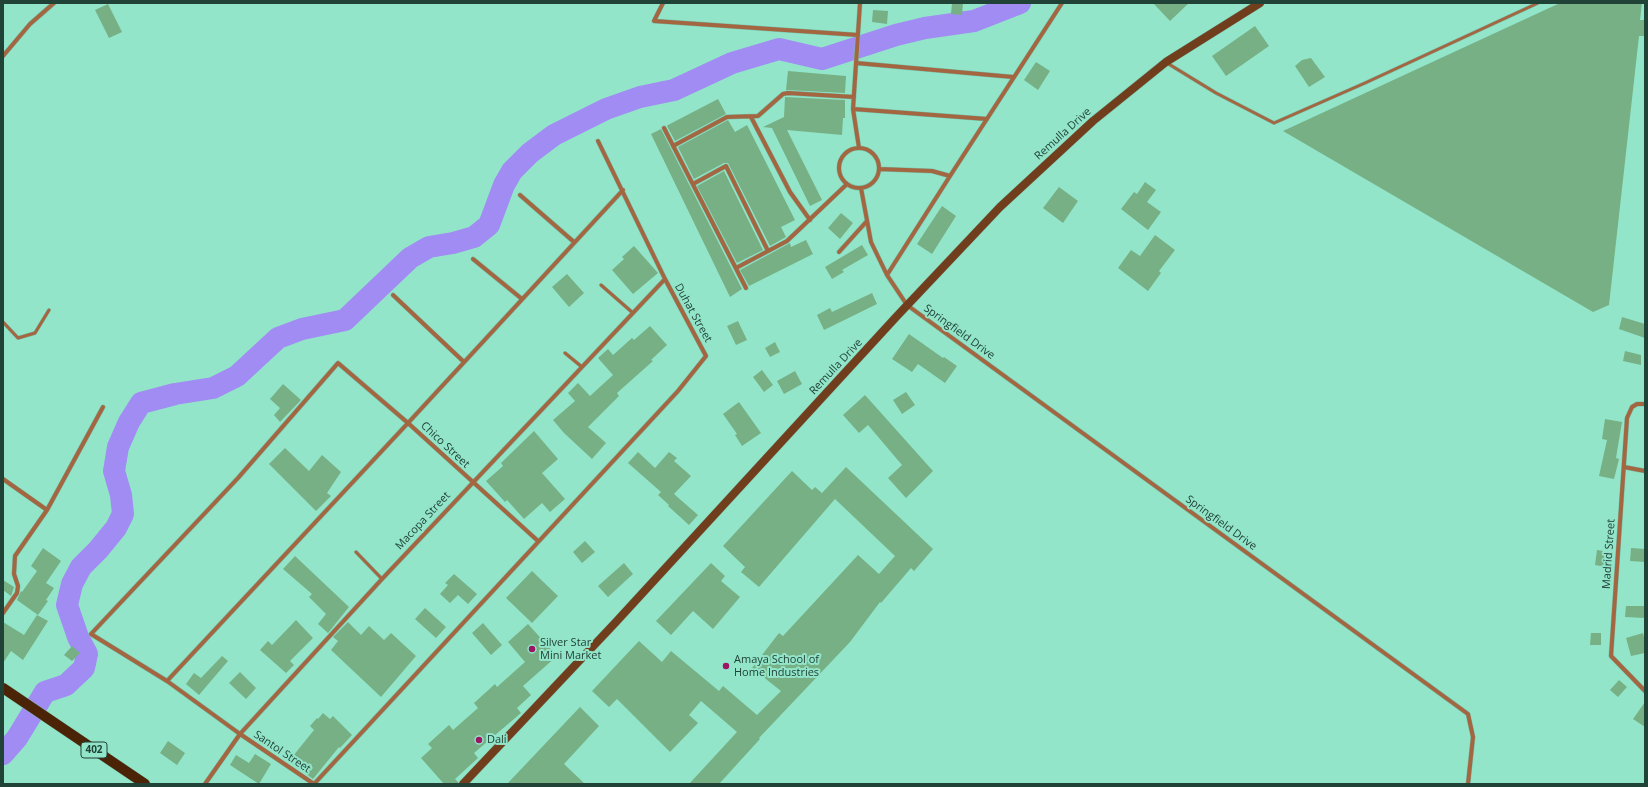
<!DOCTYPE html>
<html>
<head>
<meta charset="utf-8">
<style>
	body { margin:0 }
	#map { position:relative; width:1648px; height:787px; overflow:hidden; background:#93e5ca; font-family:"Open Sans",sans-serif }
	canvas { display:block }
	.frame { position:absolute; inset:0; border:4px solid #204237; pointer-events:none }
</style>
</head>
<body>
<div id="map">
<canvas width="1648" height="787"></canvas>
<div class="frame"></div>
</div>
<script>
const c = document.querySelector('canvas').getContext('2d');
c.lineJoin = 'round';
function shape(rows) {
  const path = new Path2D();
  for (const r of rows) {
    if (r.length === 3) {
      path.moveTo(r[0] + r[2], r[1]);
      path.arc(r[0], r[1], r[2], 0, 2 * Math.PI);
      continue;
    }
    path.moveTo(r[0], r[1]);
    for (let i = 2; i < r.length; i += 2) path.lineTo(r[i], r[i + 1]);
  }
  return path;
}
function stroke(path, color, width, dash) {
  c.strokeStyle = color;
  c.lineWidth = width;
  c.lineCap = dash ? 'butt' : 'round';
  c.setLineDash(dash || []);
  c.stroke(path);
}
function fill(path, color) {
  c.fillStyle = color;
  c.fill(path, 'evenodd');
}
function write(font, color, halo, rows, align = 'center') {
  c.font = font + ' "Open Sans",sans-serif';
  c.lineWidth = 4;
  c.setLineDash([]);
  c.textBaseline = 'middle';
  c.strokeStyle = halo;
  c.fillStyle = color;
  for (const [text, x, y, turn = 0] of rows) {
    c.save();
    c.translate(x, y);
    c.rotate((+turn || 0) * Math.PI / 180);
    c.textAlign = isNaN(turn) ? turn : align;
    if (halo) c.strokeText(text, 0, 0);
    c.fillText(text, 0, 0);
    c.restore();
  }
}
const river = shape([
	[3,754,17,738,45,692,66,685,84,668,87,654,78,637,67,605,72,584,81,567,98,550,116,528,123,514,121,495,114,471,118,447,129,422,141,403,175,394,213,388,237,376,278,338,302,329,345,320,410,258,429,247,453,243,474,237,489,225,504,185,512,171,530,153,554,135,606,109,640,97,674,90,732,63,779,49,822,59,896,35,925,28,974,21,1020,3]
]);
const building = shape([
	[952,3,963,3,962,15,951,14],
	[1153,3,1189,3,1170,21],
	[1560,3,1642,3,1640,20,1645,20,1645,36,1639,36,1609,305,1593,312,1283,131],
	[108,4,122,32,109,38,95,10],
	[873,10,888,11,887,24,872,22],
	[1255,26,1269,46,1226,76,1212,56],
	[1311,58,1325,77,1309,87,1295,66,1302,60],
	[1036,62,1050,71,1038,90,1024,80],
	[788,71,846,76,845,93,786,90],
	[785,97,845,100,845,118,843,118,842,135,787,130,822,200,810,206,772,128,763,127,784,117],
	[718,99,726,114,675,141,667,126,668,125],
	[728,120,735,132,747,125,795,220,781,227,786,237,770,246,728,163,724,163,694,179,678,147],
	[661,129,742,289,730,297,651,134],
	[724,171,763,250,737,263,697,186],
	[1145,182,1156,190,1147,202,1161,212,1148,230,1121,209,1134,192,1137,194],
	[1059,187,1078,201,1063,223,1043,208],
	[942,206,956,216,932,254,917,244],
	[841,213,853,223,840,239,828,228],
	[1155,235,1175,250,1159,271,1161,273,1148,291,1118,268,1131,250,1140,256],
	[806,240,813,254,749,286,740,270,790,243,791,247],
	[862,245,868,255,842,270,844,272,832,279,825,267],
	[634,246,658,273,633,294,612,270,624,259,622,257],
	[567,274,584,293,569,307,552,287],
	[872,293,877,304,824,330,817,315,830,308,832,312],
	[1622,317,1645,324,1645,338,1619,329],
	[738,321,747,340,736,345,727,326],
	[650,326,667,345,651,360,653,361,617,393,619,396,588,427,606,443,592,459,564,433,553,420,575,401,568,393,578,383,590,396,613,375,598,358,608,349,613,355,632,338,634,340],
	[909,334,943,358,944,357,957,366,945,383,918,364,912,372,892,359],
	[775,342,780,352,770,357,765,348],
	[1625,351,1641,355,1641,365,1623,361],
	[762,370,773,385,764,392,753,377],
	[795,371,802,384,784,394,777,381],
	[283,384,301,400,280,422,274,415,280,408,270,399],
	[906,392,915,405,902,414,893,400],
	[865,395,933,471,906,498,888,478,902,465,868,425,859,433,843,415],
	[739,402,761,433,742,446,735,435,737,434,723,414],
	[1605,419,1622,422,1616,458,1619,459,1614,479,1599,476,1607,440,1602,439],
	[534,431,558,459,542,473,565,499,550,512,542,503,524,519,507,500,505,502,486,481,503,466,501,463],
	[285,448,309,471,322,455,341,472,327,493,331,496,316,511,269,464],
	[638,452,655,468,669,452,677,458,674,461,691,476,674,494,698,515,689,525,668,506,669,505,658,495,661,492,628,463],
	[846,467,933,549,914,571,911,568,881,603,880,602,850,642,759,738,760,739,719,784,689,784,737,732,701,701,689,715,698,723,670,752,617,699,609,707,592,691,639,641,662,662,671,651,719,691,723,686,757,715,781,691,752,668,779,633,783,636,858,555,879,574,895,556,835,499,759,587,741,572,745,567,723,546,792,471,812,490,815,487,822,493],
	[585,541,595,552,582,563,573,552],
	[43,548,61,561,46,583,54,588,46,600,48,601,38,615,17,600,21,591,22,592,37,571,31,566],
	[1631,548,1645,549,1645,562,1630,561],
	[1597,550,1609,552,1606,567,1595,565],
	[295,556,349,607,328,633,318,624,326,614,309,597,312,594,283,569],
	[624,563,633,574,608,597,598,586],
	[711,563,725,576,721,581,740,597,713,629,693,611,671,635,656,621],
	[532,571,558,596,532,623,506,598],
	[454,574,477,594,468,604,458,595,450,603,440,594,448,585,445,583],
	[3,580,14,587,11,596,3,590],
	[1626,606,1645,606,1645,618,1625,617],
	[425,608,446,627,436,638,415,619],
	[37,615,48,621,23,660,11,651,3,663,3,622,24,635],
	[296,620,313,638,290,661,294,665,286,673,260,650,268,641,272,645],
	[348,622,361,635,369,626,384,640,391,633,416,656,381,697,331,650,338,641,333,637],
	[483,623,502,645,491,655,472,633],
	[528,624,557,656,523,686,531,695,517,708,521,713,474,753,478,758,455,779,458,782,458,784,444,784,421,758,432,748,428,744,449,725,453,730,478,708,474,703,495,684,497,687,525,662,508,642],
	[1591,633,1601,633,1601,645,1590,645],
	[1643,633,1645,642,1645,653,1631,656,1626,638],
	[72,646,80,653,72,661,64,655],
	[222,656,228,661,199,695,186,684,194,673,201,678],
	[240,672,256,688,246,699,229,683],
	[1619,680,1627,687,1618,697,1610,690],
	[1645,702,1645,727,1633,719],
	[580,707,599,726,564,764,585,784,507,784],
	[323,713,330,719,333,716,352,735,340,748,339,747,313,779,289,761,314,730,310,726,317,718,318,719],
	[168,741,185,753,177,765,160,753],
	[255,754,271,764,259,784,230,765,236,755,249,763]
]);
const service = shape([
	[1167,63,1216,93,1274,123,1365,83,1538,3],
	[601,285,633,313],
	[3,322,18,338,35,333,49,310],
	[565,353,582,367],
	[356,552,382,579]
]);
const minor = shape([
	[663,3,654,21,858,35],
	[3,56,30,24,54,3],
	[856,63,1013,77],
	[853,109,987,119],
	[751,117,790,192,810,220],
	[664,128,746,288],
	[673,146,727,117,758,116,783,94,788,93,854,97],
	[859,148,853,109,860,3],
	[859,168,20],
	[879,169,932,171,950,176,1062,3],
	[693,184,726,166,768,251],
	[861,188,871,242,887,275,907,305,1468,714,1473,737,1468,784],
	[520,195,574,242],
	[839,252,867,221],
	[473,259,522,299],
	[736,268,787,241,847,184],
	[887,275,950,176],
	[393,295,464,362],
	[1645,404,1637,404,1632,407,1627,418,1611,656,1645,691],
	[1624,467,1645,471],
	[3,479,47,510,103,407],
	[3,613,17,593,18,586,14,574,15,556,47,510],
	[167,681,408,423,623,190],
	[205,784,240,734,382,579,665,279],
	[314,784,240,734,167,681,91,634,238,478,338,363,408,423,538,541],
	[314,784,678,391,706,356,665,279,598,141]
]);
const secondary = shape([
	[463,784,615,623,897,316,1000,207,1093,121,1166,62,1260,3]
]);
const primary = shape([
	[3,688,145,784]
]);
const markers = [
	[532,649,4,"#9c1464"],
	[726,666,4,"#9c1464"],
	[479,740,4,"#9c1464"]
];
const shields = [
	[94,750,26]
];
const shieldNames = [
	["402",94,750]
];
const streetNames = [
	["Remulla Drive",1063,134,-42],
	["Duhat Street",693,313,61],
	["Springfield Drive",959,332,36],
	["Remulla Drive",836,367,-47],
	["Chico Street",445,445,43],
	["Macopa Street",423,521,-47],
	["Springfield Drive",1221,523,36],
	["Madrid Street",1609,554,-86],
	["Santol Street",282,752,34]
];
const poiNames = [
	["Silver Star",540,643],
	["Mini Market",540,656],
	["Amaya School of",734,660],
	["Home Industries",734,673],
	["Dali",487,740]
];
stroke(river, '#a18cf3', 22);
fill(building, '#76b084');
stroke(service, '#7ac1aa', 4);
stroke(minor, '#7ac1aa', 5);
stroke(secondary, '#7ac1aa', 9);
stroke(primary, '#7ac1aa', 11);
stroke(service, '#a36641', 3);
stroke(minor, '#a36641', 4);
stroke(secondary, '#713e1d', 8);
stroke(primary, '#4b2408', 10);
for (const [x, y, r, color] of markers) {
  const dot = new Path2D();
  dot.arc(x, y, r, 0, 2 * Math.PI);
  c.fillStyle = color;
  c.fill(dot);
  stroke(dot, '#93e5ca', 1.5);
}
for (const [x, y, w] of shields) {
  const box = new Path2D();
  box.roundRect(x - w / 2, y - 8, w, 16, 3);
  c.fillStyle = '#93e5ca';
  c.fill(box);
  stroke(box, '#204237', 1);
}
write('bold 10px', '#204237', null, shieldNames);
write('11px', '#204237', '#93e5ca', streetNames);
write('11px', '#204237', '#93e5ca', poiNames, 'left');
</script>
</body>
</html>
